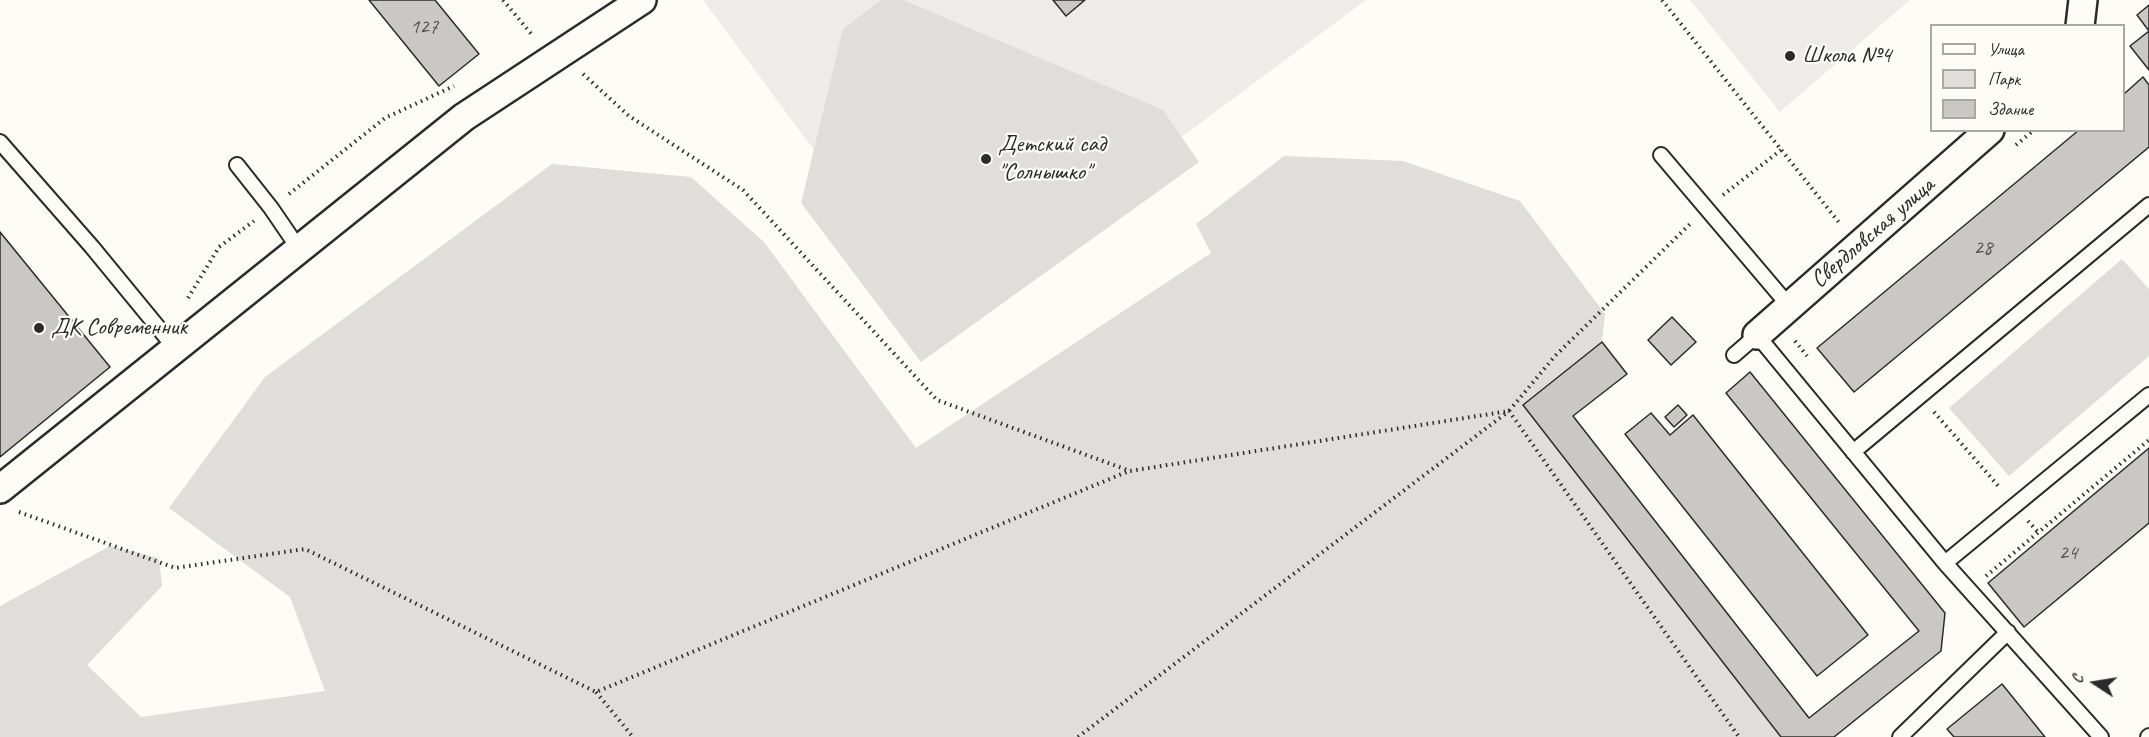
<!DOCTYPE html>
<html>
<head>
<meta charset="utf-8">
<style>
	body { margin:0 }
	#map { position:relative; width:2149px; height:737px; overflow:hidden; background:#fdfcf7; font-family:Caveat,sans-serif }
	canvas { display:block }
	.legend { position:absolute; left:1930px; top:24px; width:195px; height:108px; box-sizing:border-box; background:#fdfcf7; border:2px solid #a9a8a5; margin:0; padding:8px 10px; list-style:none; font-size:18px; color:#2b2b2b }
	.legend li { display:flex; align-items:center; gap:12px; height:30px }
	.legend b { width:30px; border:2px solid #a9a8a5 }
	.north { position:absolute; left:2065px; top:653px; width:60px; height:60px; -webkit-text-stroke:4px #fdfcf7; paint-order:stroke; rotate:282deg; font-size:16px; font-weight:700; line-height:24px; text-align:center; color:#2b2b2b }
	.north::after { content:''; display:block; margin:auto; width:21px; height:27px; background:#2b2b2b; clip-path:polygon(50% 0,100% 100%,50% 72%,0 100%) }
</style>
</head>
<body>
<div id="map">
<canvas width="2149" height="737"></canvas>
<ul class="legend">
<li><b style="height:8px;background:#fdfcf7"></b>Улица</li>
<li><b style="height:16px;background:#dfdeda"></b>Парк</li>
<li><b style="height:16px;background:#c9c8c4"></b>Здание</li>
</ul>
<div class="north">С</div>
</div>
<script>
const c = document.querySelector('canvas').getContext('2d');
c.lineJoin = 'round';
function fill(path, color) {
  c.fillStyle = color;
  c.fill(path, 'evenodd');
}
function shape(rows) {
  const path = new Path2D();
  for (const r of rows) {
    path.moveTo(r[0], r[1]);
    for (let i = 2; i < r.length; i += 2) path.lineTo(r[i], r[i + 1]);
  }
  return path;
}
function stroke(path, color, width, dash) {
  c.strokeStyle = color;
  c.lineWidth = width;
  c.lineCap = dash ? 'butt' : 'round';
  c.setLineDash(dash || []);
  c.stroke(path);
}
function write(font, color, halo, rows, align = 'center') {
  c.font = font + ' Caveat,sans-serif';
  c.lineWidth = 4.5;
  c.setLineDash([]);
  c.textBaseline = 'middle';
  c.strokeStyle = halo;
  c.fillStyle = color;
  for (const [text, x, y, turn = 0] of rows) {
    c.save();
    c.translate(x, y);
    c.rotate((+turn || 0) * Math.PI / 180);
    c.textAlign = isNaN(turn) ? turn : align;
    if (halo) c.strokeText(text, 0, 0);
    c.fillText(text, 0, 0);
    c.restore();
  }
}
const built = shape([
	[703,0,1366,0,938,318],
	[1690,0,1910,0,1780,112]
]);
const green = shape([
	[881,0,903,0,1163,110,1199,162,921,362,801,203,843,29],
	[1284,156,1403,161,1520,201,1605,314,1602,342,1523,406,1781,737,0,737,0,606,110,546,159,558,162,586,87,665,141,717,325,691,290,597,169,508,265,377,552,164,691,177,764,242,916,448,1211,253,1196,224],
	[2122,259,2149,289,2149,356,2009,476,1949,408]
]);
const building = shape([
	[369,0,435,0,479,54,439,86,369,0],
	[1053,0,1085,0,1066,16,1053,0],
	[2149,5,2149,31,2137,15,2149,5],
	[2149,31,2149,70,2130,46,2149,31],
	[2143,77,2149,85,2149,147,1854,392,1817,348,2079,130,2124,130,2124,94,2143,77],
	[0,232,110,367,0,457,0,232],
	[1672,317,1696,342,1671,365,1648,340,1672,317],
	[1602,342,1627,374,1573,416,1809,718,1919,631,1726,393,1750,372,1945,613,1941,651,1834,737,1781,737,1523,405,1602,342],
	[1678,405,1687,415,1674,427,1665,417,1678,405],
	[1651,413,1670,435,1693,415,1868,635,1817,676,1625,434,1651,413],
	[2149,448,2149,523,2024,627,1988,583,2149,448],
	[2002,684,2045,737,1954,737,1947,729,2002,684]
]);
const path = shape([
	[503,0,533,36],
	[1662,0,1841,225],
	[583,74,629,116,743,190,937,400,1130,471,1509,411,1555,356,1690,224],
	[2016,145,2034,130],
	[289,194,385,118,454,86],
	[1723,195,1781,150],
	[188,298,219,247,254,221],
	[1795,341,1807,356],
	[1934,412,2000,488],
	[19,512,175,568,305,549,596,692,1129,471],
	[2028,521,2038,532],
	[1986,576,2149,440],
	[596,692,633,737],
	[1078,737,1509,411,1739,737]
]);
const service = shape([
	[0,142,92,247,175,348],
	[1661,155,1790,307],
	[237,165,271,208,299,249],
	[1734,355,1757,335,1945,563,2101,737],
	[1853,452,2149,205],
	[1945,563,2149,395],
	[1900,737,2008,632],
	[2148,737,2149,736]
]);
const minor = shape([
	[2080,26,2083,0],
	[1757,335,1990,130],
	[0,489,464,117,642,0]
]);
const markers = [
	[1790,56,6,"#2b2b2b"],
	[986,159,6,"#2b2b2b"],
	[39,328,6,"#2b2b2b"]
];
const numberNames = [
	["127",424,27],
	["28",1983,248],
	["24",2068,553]
];
const poiNames = [
	["Школа №4",1802,56],
	["Детский сад",998,145],
	["\"Солнышко\"",998,173],
	["ДК Современник",51,328]
];
const streetNames = [
	["Свердловская улица",1873,233,-41]
];
fill(built, '#edece8');
fill(green, '#dfdeda');
fill(building, '#c9c8c4');
stroke(building, '#2b2b2b', 1.5);
stroke(service, '#2b2b2b', 18);
stroke(minor, '#2b2b2b', 32);
stroke(path, '#2b2b2b', 4, [1.5, 4.5]);
stroke(service, '#fdfcf7', 14);
stroke(minor, '#fdfcf7', 27);
for (const [x, y, r, color] of markers) {
  const dot = new Path2D();
  dot.arc(x, y, r, 0, 2 * Math.PI);
  c.fillStyle = color;
  c.fill(dot);
  stroke(dot, '#fdfcf7', 2);
}
write('21px', '#525251', null, numberNames);
write('24px', '#2b2b2b', '#fdfcf7', poiNames, 'left');
write('24px', '#2b2b2b', '#fdfcf7', streetNames);
</script>
</body>
</html>
